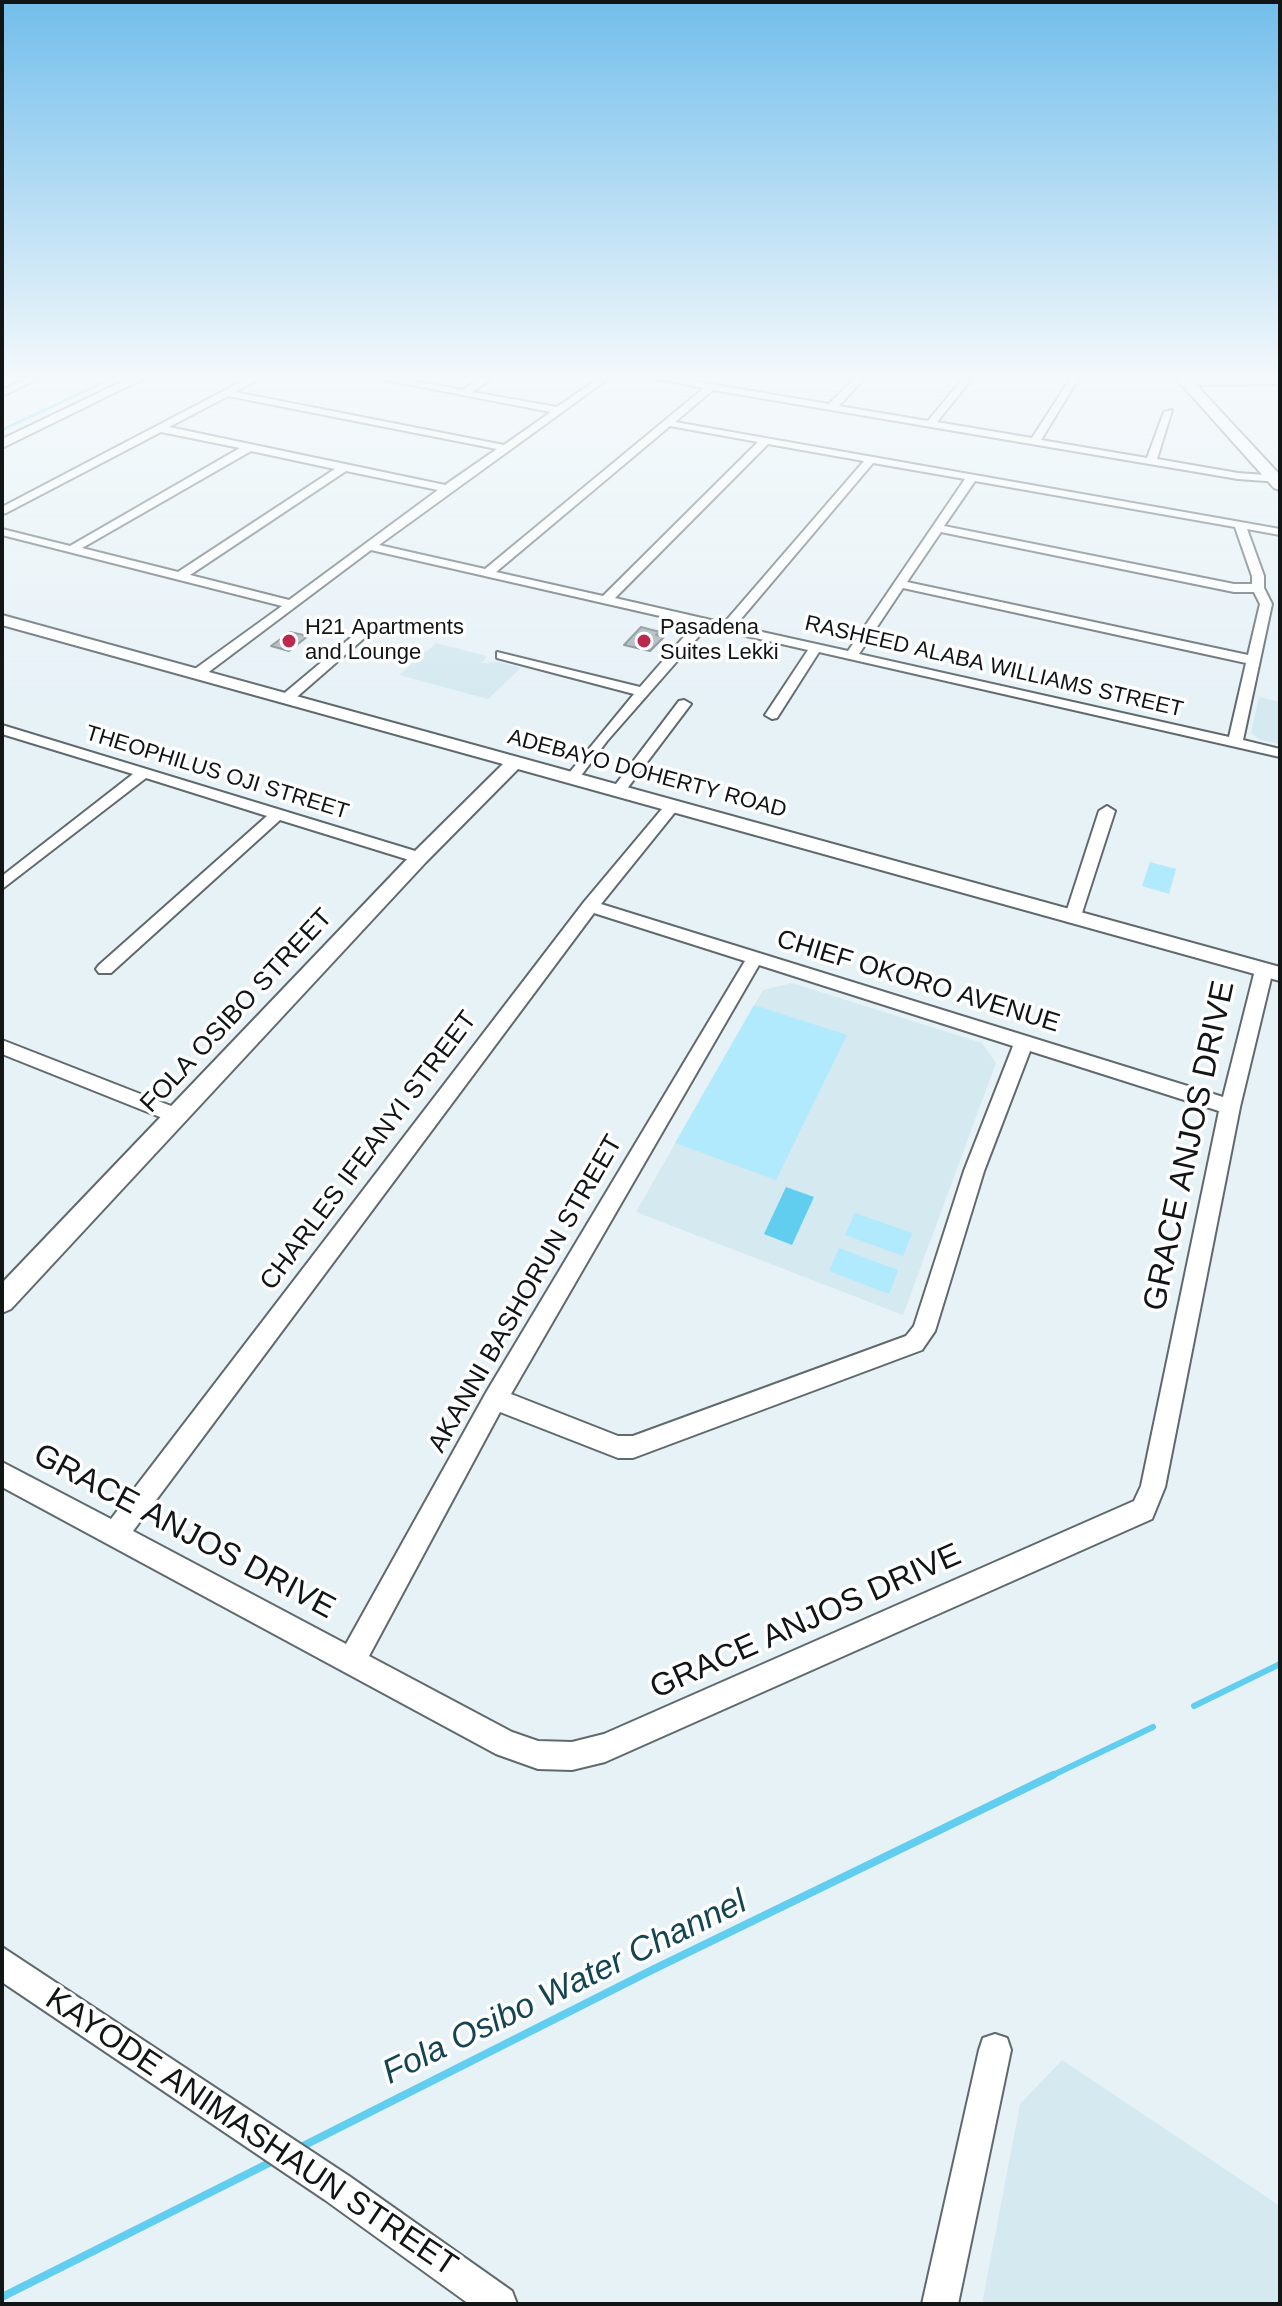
<!DOCTYPE html>
<html>
<head>
<meta charset="utf-8">
<style>
	body { margin:0 }
	#map { position:relative; width:1282px; height:2306px; overflow:hidden; background:#e7f2f7; font-family:Arial,sans-serif }
	canvas { display:block }
	.frame { position:absolute; inset:0; border:4px solid #111516; pointer-events:none }
</style>
</head>
<body>
<div id="map">
<canvas width="1282" height="2306"></canvas>
<div class="frame"></div>
</div>
<script>
const c = document.querySelector('canvas').getContext('2d');
c.lineJoin = 'round';
function fill(path, color) {
  c.fillStyle = color;
  c.fill(path, 'evenodd');
}
function shape(rows) {
  const path = new Path2D();
  for (const r of rows) {
    path.moveTo(r[0], r[1]);
    for (let i = 2; i < r.length; i += 2) path.lineTo(r[i], r[i + 1]);
  }
  return path;
}
function stroke(path, color, width, dash) {
  c.strokeStyle = color;
  c.lineWidth = width;
  c.lineCap = dash ? 'butt' : 'round';
  c.setLineDash(dash || []);
  c.stroke(path);
}
function write(font, color, halo, rows, align = 'center') {
  c.font = font + ' Arial,sans-serif';
  c.lineWidth = 7;
  c.setLineDash([]);
  c.textBaseline = 'middle';
  c.strokeStyle = halo;
  c.fillStyle = color;
  for (const [text, x, y, turn = 0] of rows) {
    c.save();
    c.translate(x, y);
    c.rotate((+turn || 0) * Math.PI / 180);
    c.textAlign = isNaN(turn) ? turn : align;
    if (halo) c.strokeText(text, 0, 0);
    c.fillText(text, 0, 0);
    c.restore();
  }
}
const built = shape([
	[436,643,487,656,482,663,499,662,521,668,488,699,399,675],
	[1259,697,1280,702,1280,744,1260,740,1251,733],
	[792,983,982,1043,996,1063,903,1315,636,1212,763,990],
	[1062,2060,1280,2206,1280,2304,982,2304,1020,2104]
]);
const green = shape([
	[1150,862,1176,869,1169,894,1142,886],
	[754,1005,847,1035,776,1180,675,1143],
	[855,1213,912,1233,903,1256,845,1235],
	[839,1248,898,1270,889,1294,829,1271]
]);
const water = shape([
	[786,1187,814,1197,792,1245,764,1234]
]);
const streamFar2 = shape([
	[2,430,117,376]
]);
const streamFar1 = shape([
	[1194,1706,1280,1664],
	[1049,1777,1153,1727]
]);
const stream = shape([
	[299,2148,652,1970,1053,1775],
	[2,2297,273,2161]
]);
const building = shape([
	[641,627,660,632,656,635,664,637,650,651,624,645,641,627],
	[290,632,308,636,289,651,271,646,290,632]
]);
const minor = shape([
	[32,376,44,376,2,396,2,390,32,376],
	[252,376,264,376,235,392,504,445,551,412,364,376,384,376,462,390,485,376,495,376,472,392,557,407,602,376,612,376,379,545,485,569,704,388,642,376,662,376,829,404,857,376,866,376,839,406,928,421,965,376,974,376,937,422,1032,438,1072,376,1080,376,1041,440,1147,458,1164,412,1172,410,1157,459,1238,473,1280,476,1280,482,1238,479,713,390,675,422,1280,529,1280,535,1247,529,1264,576,1264,588,1272,604,1243,740,1280,749,1280,757,819,652,777,718,772,719,765,715,808,650,707,627,607,741,577,781,572,782,565,778,634,694,497,658,497,652,640,687,695,624,371,550,202,677,192,677,192,671,282,606,2,535,2,529,70,546,240,448,161,432,6,513,2,514,2,507,252,376],
	[228,396,497,449,445,485,169,427,228,396],
	[670,426,758,442,603,596,496,572,670,426],
	[768,444,864,461,724,623,615,598,768,444],
	[251,451,335,469,178,572,82,548,251,451],
	[873,463,965,479,848,651,735,626,873,463],
	[346,471,438,490,289,600,190,575,346,471],
	[975,481,1235,527,1252,576,1252,584,1234,584,944,526,975,481],
	[941,532,1234,592,1254,592,1260,604,1248,655,907,582,941,532],
	[903,588,1246,663,1229,737,859,654,903,588],
	[1278,378,1278,384,1199,385,1194,382,1199,379,1278,378],
	[367,624,377,627,291,702,281,702,281,696,367,624],
	[684,700,691,704,623,794,613,794,613,788,679,701,684,700],
	[2,725,425,854,427,858,419,863,280,820,111,973,99,973,96,969,99,965,267,816,146,778,2,889,2,876,133,774,2,734,2,725],
	[672,801,680,806,601,904,1223,1097,1255,970,1264,964,1273,970,1240,1107,1165,1487,1152,1519,605,1762,572,1770,538,1769,496,1754,2,1487,2,1462,111,1519,584,902,667,803,672,801],
	[594,913,745,961,487,1391,346,1644,133,1531,594,913],
	[759,965,1013,1046,964,1171,914,1326,906,1336,633,1436,618,1436,511,1394,759,965],
	[1030,1051,1219,1111,1141,1486,1134,1501,604,1734,572,1742,538,1741,512,1732,369,1656,500,1412,618,1458,633,1458,922,1350,935,1331,984,1171,1030,1051],
	[1107,806,1115,811,1081,916,1073,921,1067,920,1065,916,1099,811,1107,806],
	[2,1040,184,1111,187,1116,184,1121,170,1121,2,1054,2,1040],
	[2,1947,349,2176,512,2291,517,2304,469,2304,325,2200,2,1982,2,1947],
	[995,2034,1007,2038,1011,2050,958,2304,922,2304,979,2050,983,2038,995,2034]
]);
const tertiary = shape([
	[2,615,1280,967,1280,981,518,769,426,862,11,1309,2,1313,2,1283,412,854,503,764,2,625,2,615]
]);
const secondary = shape([
	[134,376,149,376,2,448,2,439,134,376]
]);
const primary = shape([
	[1174,376,1188,376,1280,475,1280,490,1274,488,1174,376]
]);
const markers = [
	[289,641,8,"#ba2a4f"],
	[644,641,8,"#ba2a4f"]
];
const farPoinames = [
	["H21 Apartments",305,628],
	["and Lounge",305,653],
	["Pasadena",660,628],
	["Suites Lekki",660,653]
];
const farStreetnames = [
	["RASHEED ALABA WILLIAMS STREET",994,667,13],
	["THEOPHILUS OJI STREET",217,773,17],
	["ADEBAYO DOHERTY ROAD",647,774,15]
];
const streetNames = [
	["CHIEF OKORO AVENUE",918,982,17],
	["FOLA OSIBO STREET",237,1011,-47],
	["CHARLES IFEANYI STREET",369,1151,-53],
	["AKANNI BASHORUN STREET",526,1294,-60]
];
const nearStreetnames = [
	["GRACE ANJOS DRIVE",1190,1146,-78],
	["GRACE ANJOS DRIVE",184,1532,28],
	["GRACE ANJOS DRIVE",806,1622,-24],
	["KAYODE ANIMASHAUN STREET",251,2133,34]
];
const nearWaternames = [
	["Fola Osibo Water Channel",565,1988,-26]
];
fill(built, '#d4e9f0');
fill(green, '#b1eafd');
fill(water, '#61cef0');
stroke(streamFar2, '#61cef0', 3);
stroke(streamFar1, '#61cef0', 6);
stroke(stream, '#61cef0', 8);
fill(building, '#acb7bb');
stroke(building, '#818b8f', 2);
stroke(minor, '#606a6e', 4);
stroke(tertiary, '#606a6e', 4);
stroke(secondary, '#606a6e', 4);
stroke(primary, '#606a6e', 4);
fill(minor, '#fff');
fill(tertiary, '#fff');
fill(secondary, '#fff');
fill(primary, '#fff');
const sky = c.createLinearGradient(0, 0, 0, 699);
sky.addColorStop(0, '#72beeb');
sky.addColorStop(0.54, '#f4f9fb');
sky.addColorStop(1, '#f4f9fb00');
c.fillStyle = sky;
c.fillRect(0, 0, 1282, 699);
for (const [x, y, r, color] of markers) {
  const dot = new Path2D();
  dot.arc(x, y, r, 0, 2 * Math.PI);
  c.fillStyle = color;
  c.fill(dot);
  stroke(dot, '#fff', 3);
}
write('22px', '#111516', '#fff', farPoinames, 'left');
write('22px', '#111516', '#fff', farStreetnames);
write('26px', '#111516', '#fff', streetNames);
write('32px', '#111516', '#fff', nearStreetnames);
write('italic 34px', '#144553', '#fff', nearWaternames);
</script>
</body>
</html>
